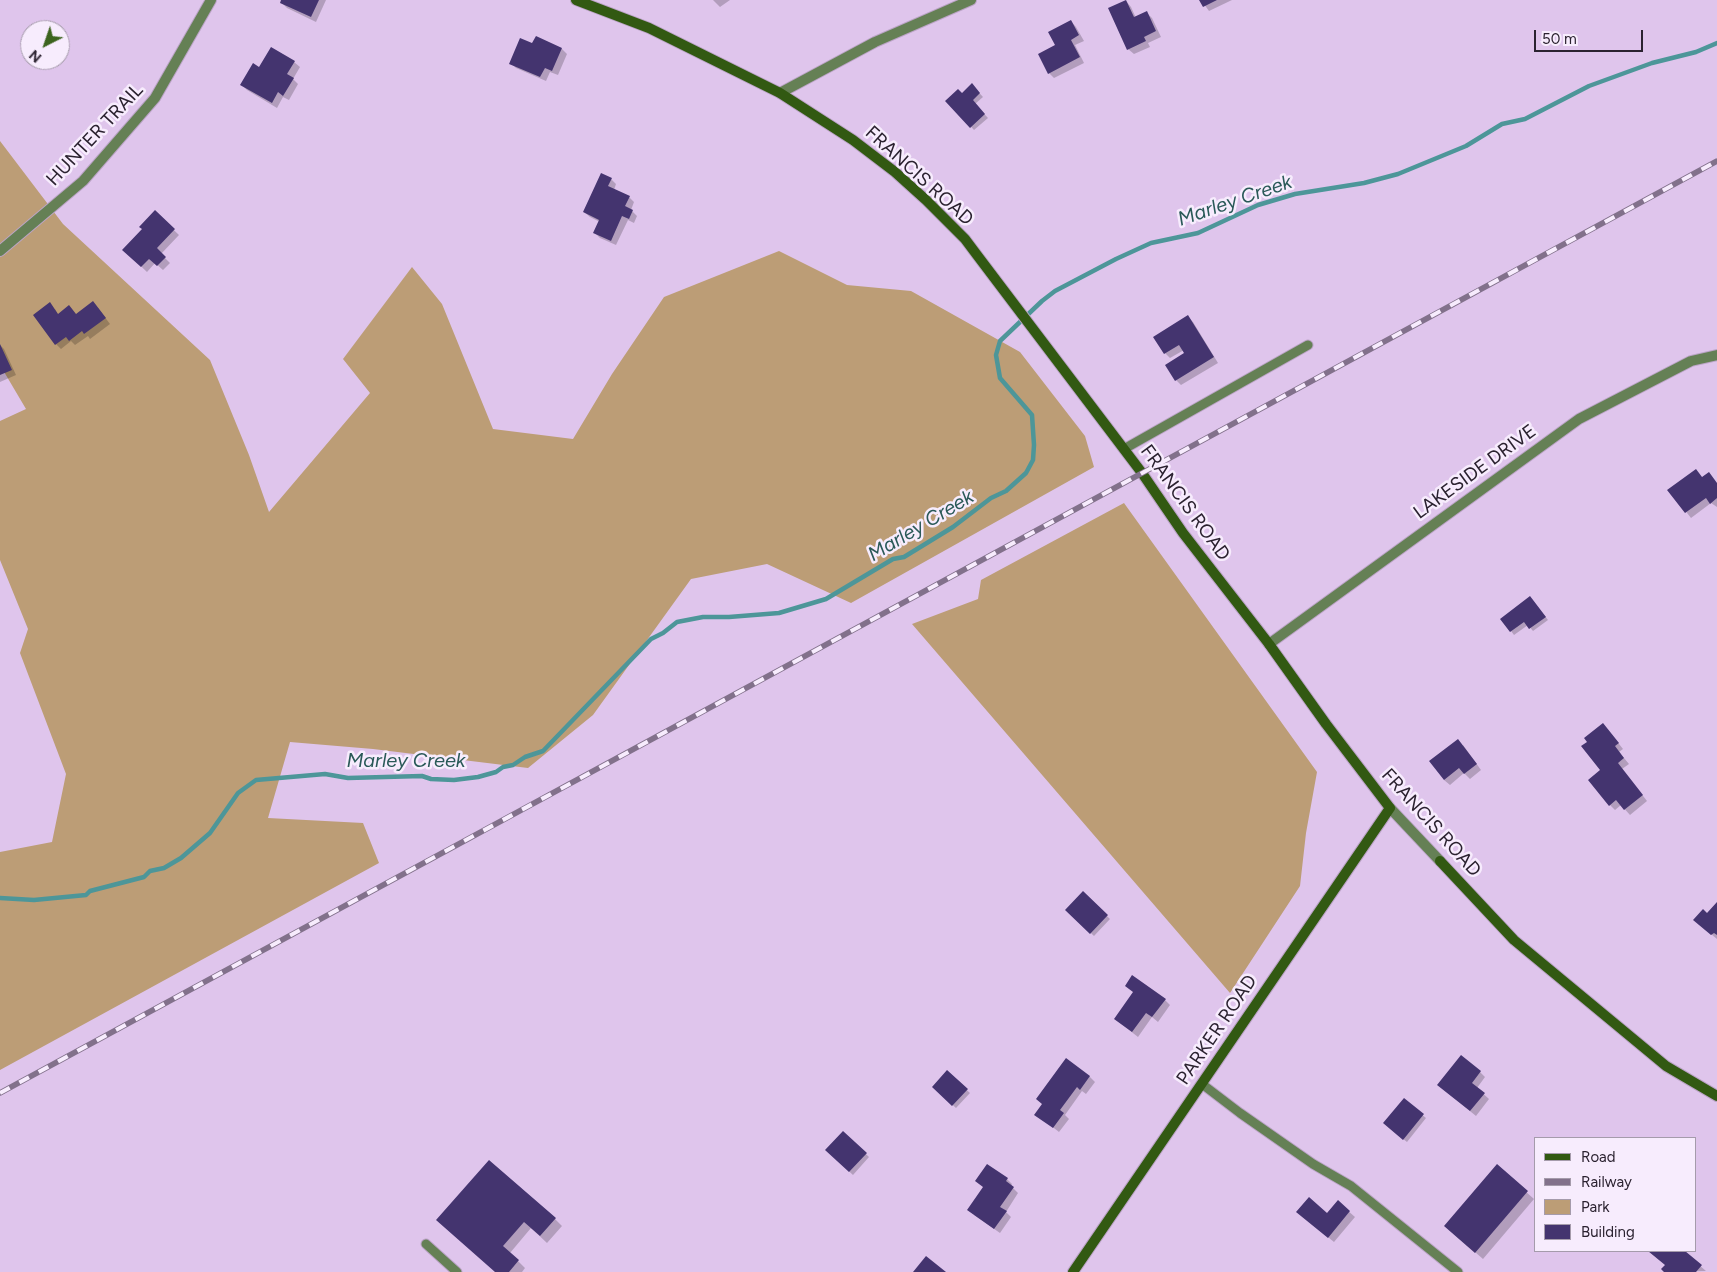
<!DOCTYPE html>
<html>
<head>
<meta charset="utf-8">
<style>
	body { margin:0 }
	#map { position:relative; width:1717px; height:1272px; overflow:hidden; background:#dfc5ec; font-family:Figtree,sans-serif }
	canvas { display:block }
	.legend { position:absolute; left:1534px; top:1137px; width:162px; height:115px; box-sizing:border-box; background:#f7ecfd; border:1px solid #a59bab; margin:0; padding:6px 9px; list-style:none; font-size:15px; color:#2b2230 }
	.legend li { display:flex; align-items:center; gap:10px; height:25px }
	.legend b { width:25px; border:1px solid #a59bab }
	.north { position:absolute; left:20px; top:20px; width:50px; height:50px; box-sizing:border-box; background:#f7ecfd; border:1px solid #a59bab; border-radius:50%; rotate:221deg; font-size:14px; font-weight:700; line-height:20px; text-align:center; color:#2b2230 }
	.north::after { content:''; display:block; margin:auto; width:18px; height:22px; background:#3c631e; clip-path:polygon(50% 0,100% 100%,50% 72%,0 100%) }
	.scale { position:absolute; left:1534px; top:30px; width:109px; height:22px; box-sizing:border-box; border:2px solid #2b2230; border-top:0; padding-left:6px; font-size:15px; line-height:18px; white-space:nowrap; color:#2b2230; -webkit-text-stroke:4px #f7ecfd; paint-order:stroke }
</style>
</head>
<body>
<div id="map">
<canvas width="1717" height="1272"></canvas>
<ul class="legend">
<li><b style="height:6px;background:#325912"></b>Road</li>
<li><b style="height:6px;background:#82718b"></b>Railway</li>
<li><b style="height:14px;background:#bc9d76"></b>Park</li>
<li><b style="height:14px;background:#44346f"></b>Building</li>
</ul>
<div class="north">N</div>
<div class="scale">50 m</div>
</div>
<script>
const c = document.querySelector('canvas').getContext('2d');
c.lineJoin = 'round';
function fill(path, color) {
  c.fillStyle = color;
  c.fill(path, 'evenodd');
}
function shape(rows) {
  const path = new Path2D();
  for (const r of rows) {
    path.moveTo(r[0], r[1]);
    for (let i = 2; i < r.length; i += 2) path.lineTo(r[i], r[i + 1]);
  }
  return path;
}
function stroke(path, color, width, dash) {
  c.strokeStyle = color;
  c.lineWidth = width;
  c.lineCap = dash ? 'butt' : 'round';
  c.setLineDash(dash || []);
  c.stroke(path);
}
function write(font, color, halo, rows, align = 'center') {
  c.font = font + ' Figtree,sans-serif';
  c.lineWidth = 5;
  c.setLineDash([]);
  c.textBaseline = 'middle';
  c.strokeStyle = halo;
  c.fillStyle = color;
  for (const [text, x, y, turn = 0] of rows) {
    c.save();
    c.translate(x, y);
    c.rotate((+turn || 0) * Math.PI / 180);
    c.textAlign = isNaN(turn) ? turn : align;
    if (halo) c.strokeText(text, 0, 0);
    c.fillText(text, 0, 0);
    c.restore();
  }
}
const green = shape([
	[0,141,63,224,210,360,249,455,269,512,370,393,343,359,412,267,442,304,493,429,573,439,612,374,664,297,779,251,847,285,911,291,1020,352,1085,436,1094,467,851,603,767,564,691,579,593,715,528,768,373,749,290,742,268,818,363,823,379,863,0,1070,0,852,52,842,66,774,20,653,28,629,0,560,0,421,26,409,0,365],
	[1124,503,1317,772,1306,833,1300,886,1230,993,912,624,978,599,981,580]
]);
const shadow = shape([
	[283,0,326,0,316,22,287,8,282,3],
	[713,0,730,0,720,7],
	[1201,0,1232,0,1209,11],
	[1126,1,1131,7,1136,18,1147,13,1152,18,1161,37,1148,43,1150,47,1134,54,1128,49],
	[1071,21,1076,27,1084,41,1075,45,1084,63,1054,78,1049,73,1056,46],
	[533,45,562,49,567,54,558,75,550,72,546,81,516,68,511,63],
	[294,62,300,67,293,79,298,84,289,100,283,97,277,108,247,90,242,85,260,69],
	[972,85,983,97,975,104,988,118,974,130,947,101,962,94],
	[611,179,616,184,614,190,629,197,634,202,631,210,637,216,634,223,628,220,616,245,600,238,595,233,600,222,590,217,584,212],
	[155,212,179,235,161,254,170,263,163,270,155,263,147,272,124,250,143,229],
	[98,308,110,324,90,339,88,336,75,345,71,341,61,349,56,344,55,309,58,315,76,315],
	[1188,317,1193,322,1218,363,1181,385,1176,380,1186,354,1184,350,1170,358,1165,353],
	[0,345,4,349,16,375,0,382],
	[1703,478,1717,484,1717,507,1711,503,1691,518,1669,490],
	[1533,601,1548,620,1533,631,1528,625,1514,635,1502,619],
	[1608,730,1623,749,1619,752,1629,764,1622,769,1647,801,1630,815,1621,805,1615,810,1610,805,1602,770],
	[1463,745,1481,770,1470,779,1464,773,1450,785,1444,780],
	[1083,893,1110,919,1094,936,1067,910],
	[1717,905,1717,939,1700,925,1707,915],
	[1134,992,1165,1000,1170,1005,1158,1022,1152,1017,1138,1037,1115,1019],
	[947,1072,970,1093,956,1108,933,1087],
	[1480,1072,1485,1077,1477,1088,1489,1099,1476,1116,1444,1090],
	[1089,1076,1095,1082,1086,1094,1082,1091,1065,1115,1069,1119,1059,1132,1036,1114],
	[1404,1100,1426,1118,1407,1142,1388,1127],
	[843,1132,869,1157,853,1175,826,1150],
	[1497,1166,1534,1199,1483,1259,1453,1233],
	[1007,1179,1012,1184,1011,1186,1018,1193,1006,1212,1011,1217,1000,1233,974,1215,984,1188],
	[1338,1202,1355,1217,1334,1242,1303,1217,1327,1215],
	[555,1219,562,1226,547,1243,531,1228,510,1253,525,1268,522,1272,496,1272,445,1227],
	[1648,1251,1683,1251,1706,1271,1665,1272,1666,1265]
]);
const stream = shape([
	[0,898,34,900,86,895,90,891,144,877,150,871,164,868,181,858,210,833,238,793,256,780,325,774,348,778,422,776,431,779,454,780,478,777,496,772,503,767,513,765,525,757,543,751,651,639,663,633,677,622,703,617,729,617,779,613,826,599,893,559,904,557,953,527,991,498,1006,491,1026,473,1033,460,1034,445,1032,415,1000,378,996,355,1000,341,1042,301,1055,291,1116,259,1151,243,1198,233,1258,205,1295,194,1364,183,1398,174,1466,146,1502,124,1525,119,1589,86,1652,63,1696,52,1717,43]
]);
const building = shape([
	[281,0,319,0,311,17,280,3],
	[1126,0,1134,17,1147,11,1156,31,1144,37,1146,41,1127,50,1108,8],
	[1199,0,1217,0,1203,7],
	[1071,20,1079,35,1071,40,1080,57,1048,74,1038,54,1055,45,1048,32],
	[536,36,562,48,552,71,545,68,540,77,509,64,520,38,532,43],
	[271,47,295,61,287,74,294,78,283,96,278,92,272,103,240,85,253,63,259,67],
	[972,83,980,93,973,100,985,114,970,128,945,101,958,89,962,93],
	[601,173,612,178,608,186,630,196,625,206,633,210,629,219,622,216,611,241,593,233,599,220,583,212],
	[155,210,175,229,157,248,166,257,157,266,149,259,141,267,122,250,142,229,139,227],
	[93,301,106,318,84,334,82,331,69,341,66,337,55,345,33,315,50,302,58,314,69,305,76,314],
	[1188,315,1214,357,1175,381,1165,365,1184,353,1179,345,1164,354,1153,337],
	[0,344,12,370,0,375],
	[1696,469,1702,477,1709,472,1717,483,1717,498,1710,504,1706,498,1685,513,1667,490],
	[1530,596,1546,617,1529,629,1524,622,1510,632,1500,619],
	[1603,723,1619,743,1615,746,1624,758,1618,763,1643,795,1624,810,1616,800,1609,806,1588,780,1600,770,1581,746,1587,742,1584,738],
	[1458,739,1477,764,1464,774,1459,768,1444,780,1429,761],
	[1083,891,1108,915,1090,934,1065,910],
	[1717,902,1717,935,1714,933,1711,935,1693,920,1703,909,1707,913],
	[1132,975,1166,999,1152,1017,1146,1013,1132,1032,1114,1019,1133,992,1125,986],
	[1461,1055,1481,1071,1472,1083,1485,1093,1470,1111,1437,1085],
	[1066,1058,1090,1076,1080,1090,1077,1087,1060,1110,1064,1113,1053,1128,1034,1115,1042,1104,1036,1099],
	[947,1070,968,1089,952,1106,932,1087],
	[1404,1098,1424,1114,1403,1140,1383,1123],
	[843,1131,867,1153,849,1172,825,1150],
	[489,1160,556,1218,540,1236,524,1222,503,1246,519,1260,509,1272,495,1272,436,1220],
	[987,1164,1008,1178,1006,1181,1014,1187,1000,1207,1007,1211,994,1229,967,1210,983,1187,975,1181],
	[1497,1164,1528,1191,1475,1253,1444,1226],
	[1309,1197,1327,1213,1338,1200,1350,1211,1328,1238,1296,1212],
	[1648,1251,1685,1251,1702,1265,1696,1272,1664,1272,1661,1269,1665,1265],
	[926,1256,946,1272,913,1272]
]);
const lane = shape([
	[1124,449,1308,345],
	[1202,1084,1240,1113,1313,1164,1351,1186,1458,1272],
	[426,1244,457,1272]
]);
const street = shape([
	[780,93,875,42,971,0],
	[0,251,83,181,155,98,211,0],
	[1269,644,1579,419,1691,361,1717,355],
	[1390,808,1440,861]
]);
const secondary = shape([
	[576,0,649,28,780,93,853,140,895,172,926,200,965,239,977,255,1142,473,1183,533,1269,644,1326,724,1390,808,1073,1272],
	[1440,861,1514,940,1666,1066,1717,1096]
]);
const rail = shape([
	[0,1093,1717,161]
]);
const streetNames = [
	["HUNTER TRAIL",95,135,-47],
	["FRANCIS ROAD",919,176,42],
	["LAKESIDE DRIVE",1475,472,-36],
	["FRANCIS ROAD",1185,503,54],
	["FRANCIS ROAD",1431,823,48],
	["PARKER ROAD",1217,1030,-56]
];
const waterNames = [
	["Marley Creek",1235,201,-19],
	["Marley Creek",921,526,-31],
	["Marley Creek",406,761]
];
fill(green, '#bc9d76');
fill(shadow, '#0003');
stroke(stream, '#4d9699', 4.5);
fill(building, '#44346f');
stroke(lane, '#bba4c6', 11);
stroke(street, '#bba4c6', 12);
stroke(secondary, '#bba4c6', 12);
stroke(lane, '#658055', 9);
stroke(street, '#658055', 10);
stroke(secondary, '#325912', 10);
stroke(rail, '#82718b', 5.5);
stroke(rail, '#f7ecfd', 4, [11]);
write('19px', '#2b2230', '#f7ecfd', streetNames);
write('italic 20px', '#2a5958', '#f7ecfd', waterNames);
</script>
</body>
</html>
